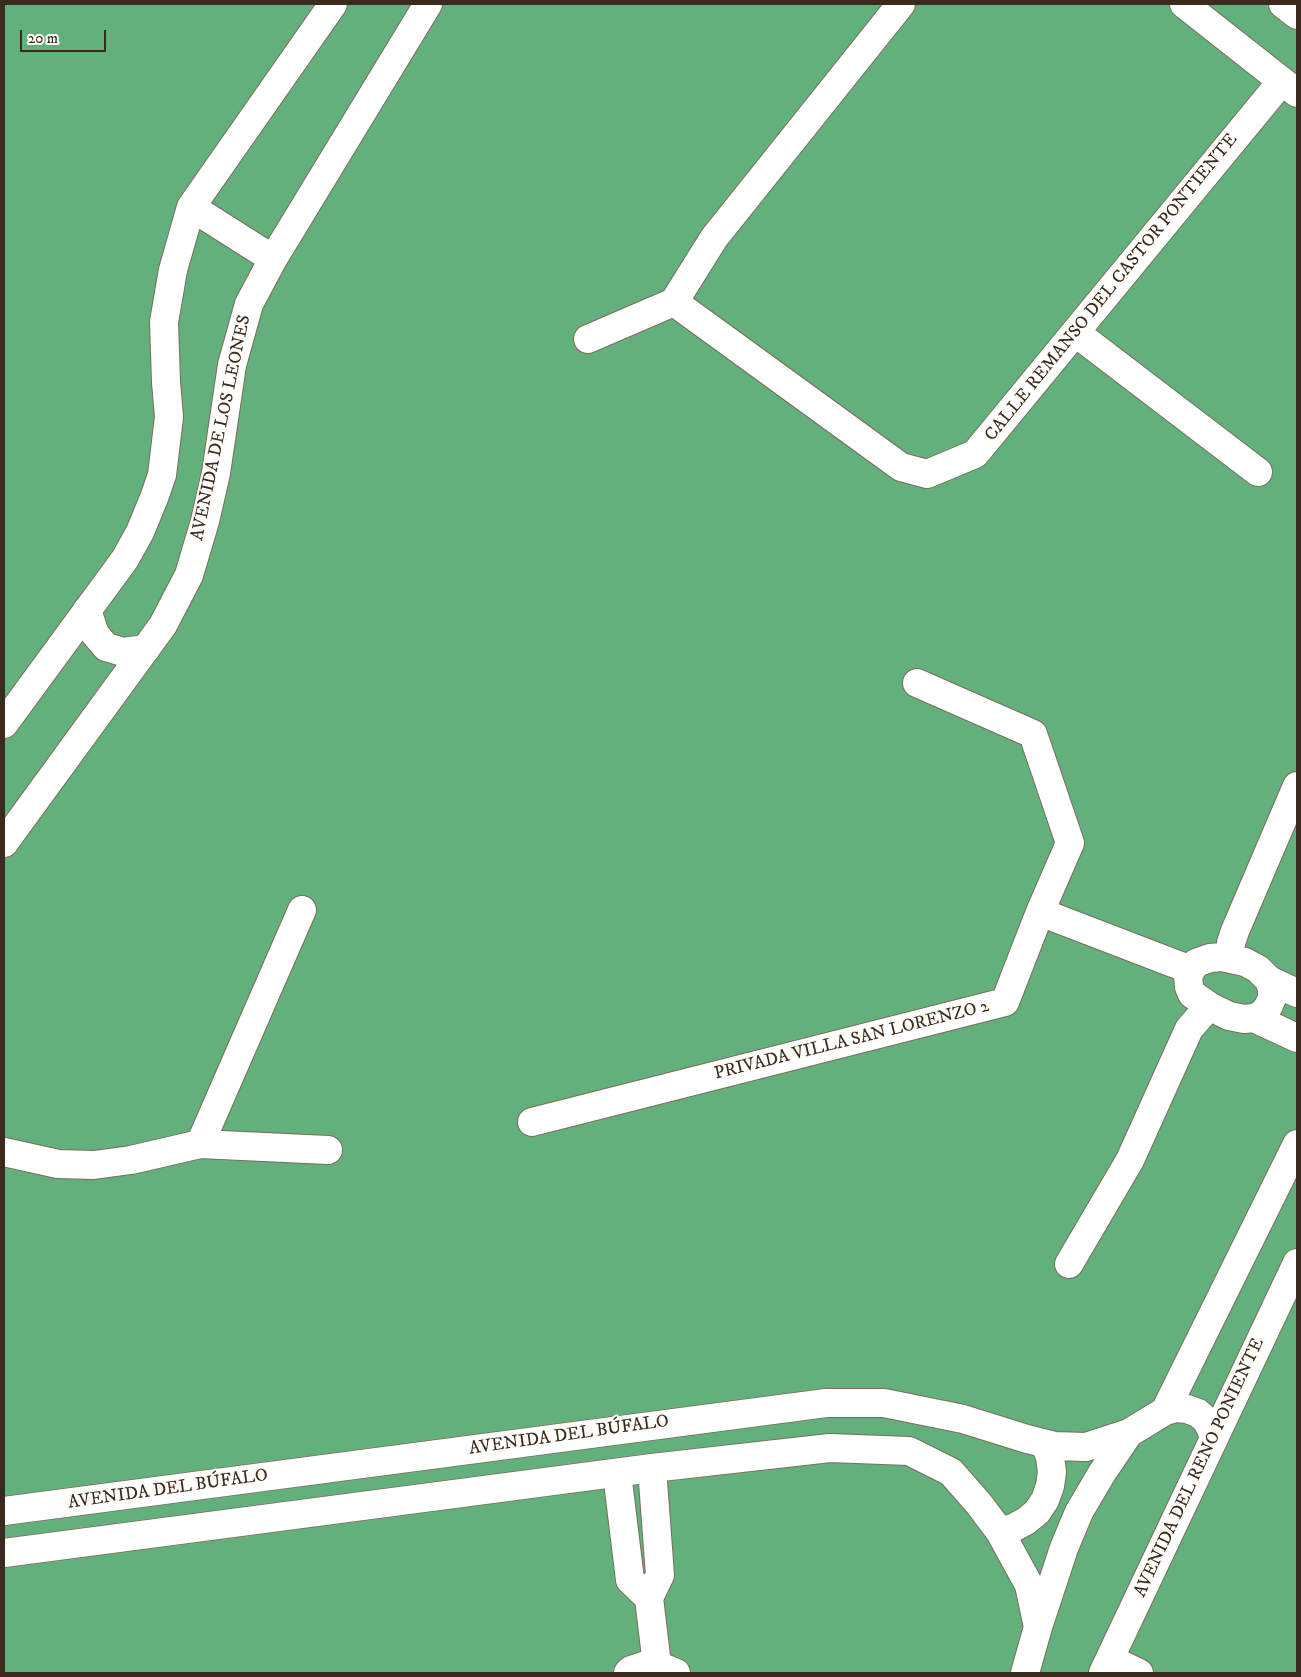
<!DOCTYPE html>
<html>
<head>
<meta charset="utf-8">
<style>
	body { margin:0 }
	#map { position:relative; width:1301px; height:1677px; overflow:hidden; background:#f8e7d3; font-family:"IM FELL DW Pica",serif }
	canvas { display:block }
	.frame { position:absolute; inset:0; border:5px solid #3b2a1e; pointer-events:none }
	.scale { position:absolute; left:20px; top:30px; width:86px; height:22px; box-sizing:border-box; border:2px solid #3b2a1e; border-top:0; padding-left:6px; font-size:15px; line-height:18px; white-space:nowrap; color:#3b2a1e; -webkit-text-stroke:4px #fdfcf7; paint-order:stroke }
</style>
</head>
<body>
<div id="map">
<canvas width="1301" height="1677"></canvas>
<div class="frame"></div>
<div class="scale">20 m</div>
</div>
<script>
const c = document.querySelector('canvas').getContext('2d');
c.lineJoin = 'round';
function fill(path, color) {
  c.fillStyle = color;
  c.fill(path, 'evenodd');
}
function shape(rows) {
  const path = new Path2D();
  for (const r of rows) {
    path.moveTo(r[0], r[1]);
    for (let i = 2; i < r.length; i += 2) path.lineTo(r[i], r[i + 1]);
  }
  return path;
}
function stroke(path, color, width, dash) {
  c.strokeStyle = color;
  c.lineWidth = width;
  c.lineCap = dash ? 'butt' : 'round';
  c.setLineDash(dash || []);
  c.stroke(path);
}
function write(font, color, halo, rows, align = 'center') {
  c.font = font + ' "IM FELL DW Pica",serif';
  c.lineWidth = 4;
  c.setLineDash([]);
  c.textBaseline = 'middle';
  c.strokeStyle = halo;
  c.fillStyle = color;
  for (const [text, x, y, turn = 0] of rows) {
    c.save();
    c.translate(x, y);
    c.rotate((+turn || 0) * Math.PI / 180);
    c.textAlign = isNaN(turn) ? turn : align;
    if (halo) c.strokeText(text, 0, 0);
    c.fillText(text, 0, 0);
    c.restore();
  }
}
const forest = shape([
	[4,4,1297,4,1297,1673,4,1673]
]);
const minor = shape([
	[1184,4,1297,93],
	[1283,4,1297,15],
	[191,207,273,259],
	[674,302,901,467,927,474,975,454,1282,81],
	[674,302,714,238,901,4],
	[1076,333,1258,472],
	[588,339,674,302],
	[87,610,95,634,106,647,123,652,146,649],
	[4,724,125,559,140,532,154,498,162,475,169,417,166,382,164,322,173,270,191,207,333,4],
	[4,843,163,625,189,575,205,521,216,473,232,365,249,304,273,259,428,4],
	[1040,912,1191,970],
	[1222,957,1245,962,1258,969,1269,980,1272,989,1272,998,1268,1007,1262,1014,1254,1018,1244,1019,1229,1016,1209,1006,1192,994,1189,987,1188,975,1196,963,1210,958,1222,957],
	[1229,958,1231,943,1235,931,1297,786],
	[1269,980,1297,993],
	[1254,1018,1297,1038],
	[532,1122,1005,1002,1040,912,1070,843,1033,734,917,683],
	[200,1144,302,910],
	[4,1152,58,1164,94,1165,131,1160,200,1144,328,1150],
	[1069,1264,1130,1160,1189,1029,1209,1006],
	[1165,1411,1176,1408,1187,1409,1198,1413,1206,1420,1211,1429,1214,1439],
	[652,1468,660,1575,649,1598,657,1665],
	[617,1473,630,1580,649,1598],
	[4,1511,826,1403,884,1403,963,1419,1027,1439,1055,1446,1086,1447,1129,1433],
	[1000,1532,1013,1528,1026,1521,1037,1512,1045,1500,1050,1486,1052,1472,1050,1457,1045,1444],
	[4,1553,652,1468,830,1448,909,1451,951,1472,979,1504,1000,1532,1029,1585,1038,1627],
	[1110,1659,1139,1673],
	[628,1673,631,1670,646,1665,657,1665,676,1673],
	[1025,1673,1038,1627,1064,1548,1079,1512,1102,1473,1129,1433,1165,1411,1297,1144],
	[1103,1673,1297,1263]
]);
const streetNames = [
	["CALLE REMANSO DEL CASTOR PONTIENTE",1112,288,-51],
	["AVENIDA DE LOS LEONES",222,428,-78],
	["PRIVADA VILLA SAN LORENZO 2",852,1041,-14],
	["AVENIDA DEL BÚFALO",569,1436,-8],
	["AVENIDA DEL RENO PONIENTE",1200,1468,-65],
	["AVENIDA DEL BÚFALO",168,1490,-8]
];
fill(forest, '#62b07b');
stroke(minor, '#7d6c5d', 30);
stroke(minor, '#fff', 28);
write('18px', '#3b2a1e', '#fdfcf7', streetNames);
</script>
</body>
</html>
